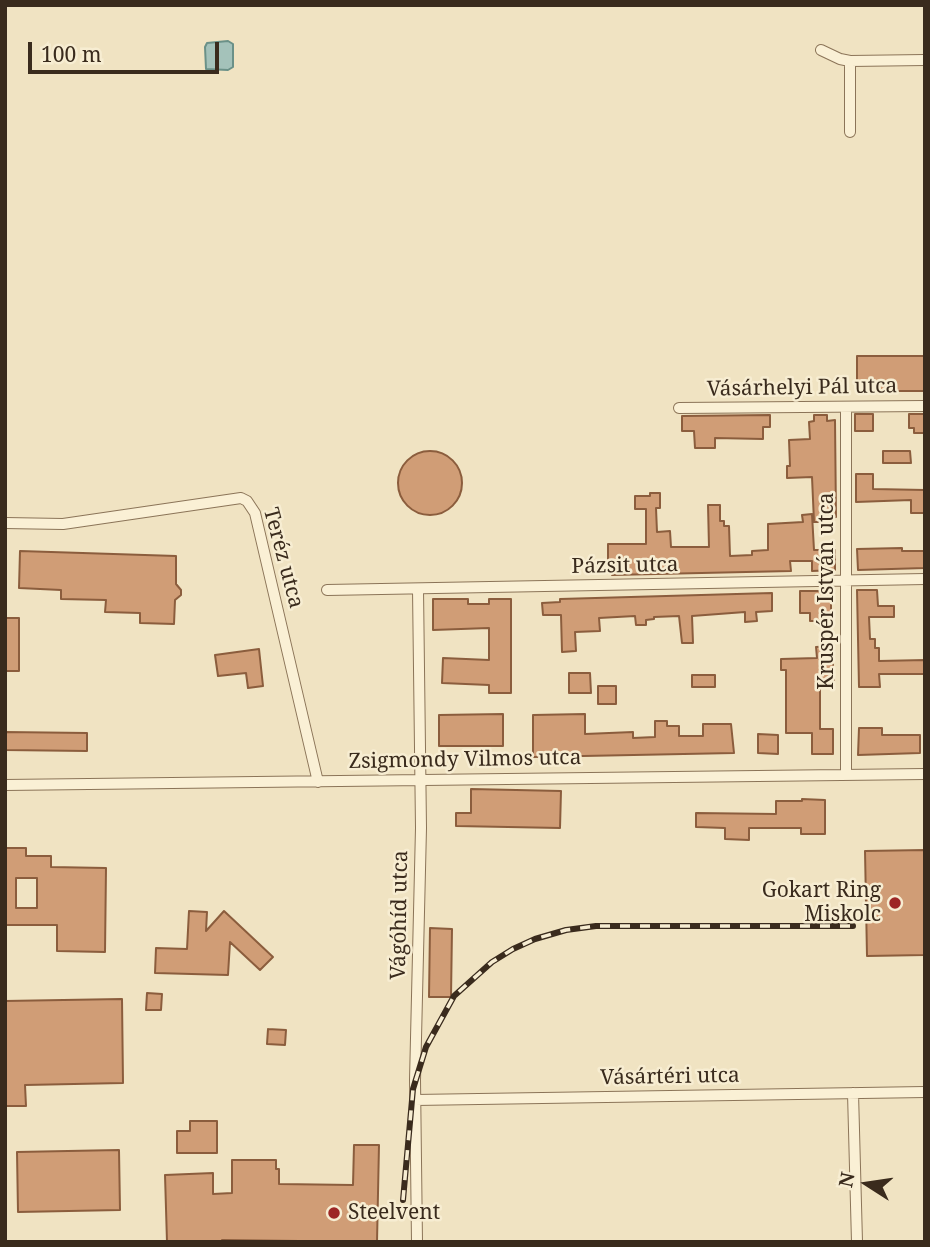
<!DOCTYPE html>
<html>
<head>
<meta charset="utf-8">
<style>
	body { margin:0 }
	#map { position:relative; width:930px; height:1247px; overflow:hidden; background:#f0e3c2; font-family:"Noto Serif",serif }
	canvas { display:block }
	.frame { position:absolute; inset:0; border:7px solid #3a2b1d; pointer-events:none }
	.north { position:absolute; left:832px; top:1149px; width:70px; height:70px; -webkit-text-stroke:5px #f7edd2; paint-order:stroke; rotate:282deg; font-size:19px; font-weight:700; line-height:28px; text-align:center; color:#3a2b1d }
	.north::after { content:''; display:block; margin:auto; width:24px; height:32px; background:#3a2b1d; clip-path:polygon(50% 0,100% 100%,50% 72%,0 100%) }
	.scale { position:absolute; left:28px; top:42px; width:191px; height:32px; box-sizing:border-box; border:4px solid #3a2b1d; border-top:0; padding-left:9px; font-size:21px; line-height:24px; white-space:nowrap; color:#3a2b1d; -webkit-text-stroke:5px #f7edd2; paint-order:stroke }
</style>
</head>
<body>
<div id="map">
<canvas width="930" height="1247"></canvas>
<div class="frame"></div>
<div class="north">N</div>
<div class="scale">100 m</div>
</div>
<script>
const c = document.querySelector('canvas').getContext('2d');
c.lineJoin = 'round';
function fill(path, color) {
  c.fillStyle = color;
  c.fill(path, 'evenodd');
}
function shape(rows) {
  const path = new Path2D();
  for (const r of rows) {
    if (r.length === 3) {
      path.moveTo(r[0] + r[2], r[1]);
      path.arc(r[0], r[1], r[2], 0, 2 * Math.PI);
      continue;
    }
    path.moveTo(r[0], r[1]);
    for (let i = 2; i < r.length; i += 2) path.lineTo(r[i], r[i + 1]);
  }
  return path;
}
function stroke(path, color, width, dash) {
  c.strokeStyle = color;
  c.lineWidth = width;
  c.lineCap = dash ? 'butt' : 'round';
  c.setLineDash(dash || []);
  c.stroke(path);
}
function write(font, color, halo, rows, align = 'center') {
  c.font = font + ' "Noto Serif",serif';
  c.lineWidth = 5;
  c.setLineDash([]);
  c.textBaseline = 'middle';
  c.strokeStyle = halo;
  c.fillStyle = color;
  for (const [text, x, y, turn = 0] of rows) {
    c.save();
    c.translate(x, y);
    c.rotate((+turn || 0) * Math.PI / 180);
    c.textAlign = isNaN(turn) ? turn : align;
    if (halo) c.strokeText(text, 0, 0);
    c.fillText(text, 0, 0);
    c.restore();
  }
}
const water = shape([
	[228,41,233,44,233,67,228,70,206,69,205,47,207,43,228,41]
]);
const building = shape([
	[857,356,925,356,925,391,857,391,857,356],
	[855,414,873,414,873,431,855,431,855,414],
	[909,414,925,414,924,433,914,433,914,428,909,428,909,414],
	[770,415,770,427,763,427,763,439,715,438,715,448,695,448,694,431,682,431,682,416,770,415],
	[814,415,827,415,827,421,835,420,836,517,827,518,827,522,814,522,812,477,787,478,787,466,790,466,789,440,810,439,809,422,814,421,814,415],
	[883,451,910,451,911,463,883,463,883,451],
	[430,483,32],
	[856,474,873,474,873,489,925,490,925,513,911,513,911,500,856,502,856,474],
	[650,493,660,493,660,508,656,508,657,532,670,531,671,547,709,547,708,505,720,505,720,521,724,521,724,526,729,526,730,556,752,555,752,551,768,550,768,524,803,522,802,515,812,514,814,550,835,550,835,570,812,571,812,561,790,561,791,571,612,575,612,563,608,563,608,544,646,544,646,509,635,509,635,496,650,496,650,493],
	[902,548,902,551,925,551,925,568,858,570,857,549,902,548],
	[20,551,176,556,176,584,181,590,181,595,175,600,174,624,140,623,140,613,105,612,106,600,61,599,61,590,19,588,20,551],
	[857,590,877,590,878,606,894,606,894,617,869,617,870,639,875,639,875,648,879,648,879,661,925,660,925,674,879,674,880,687,859,687,857,590],
	[800,591,831,591,831,612,825,613,825,621,810,621,810,613,800,613,800,591],
	[772,593,772,611,756,612,757,621,745,622,745,612,692,616,693,643,682,643,679,616,654,617,654,619,646,620,646,625,636,625,635,616,599,618,600,631,575,632,576,651,562,652,561,615,543,615,542,603,560,602,560,599,772,593],
	[433,599,468,599,468,604,489,604,489,599,511,599,511,693,489,693,489,685,442,683,443,658,489,660,489,628,433,630,433,599],
	[5,618,19,618,19,671,5,671,5,618],
	[832,646,834,687,820,688,820,729,833,729,833,754,812,754,812,733,786,733,786,670,781,670,781,659,817,658,816,647,832,646],
	[259,649,263,686,248,688,246,673,218,676,215,655,259,649],
	[569,673,590,673,591,693,569,693,569,673],
	[692,675,715,675,715,687,692,687,692,675],
	[598,686,616,686,616,704,598,704,598,686],
	[503,714,503,746,439,746,439,715,503,714],
	[585,714,585,734,633,732,633,738,655,737,655,721,667,721,667,726,679,726,679,736,703,736,703,724,731,724,734,753,533,757,533,715,585,714],
	[859,728,882,728,882,735,920,735,920,753,858,755,859,728],
	[5,732,87,733,87,751,5,750,5,732],
	[758,734,778,735,778,754,758,753,758,734],
	[471,789,561,791,560,828,456,826,456,813,471,813,471,789],
	[802,799,825,800,825,834,801,834,801,828,749,828,749,840,725,839,725,828,696,827,696,813,776,814,776,801,802,801,802,799],
	[5,848,26,848,26,856,51,856,51,867,106,868,105,952,57,951,57,925,5,925,5,848],
	[16,878,37,878,37,908,16,908,16,878],
	[925,850,925,955,867,956,865,851,925,850],
	[189,911,207,912,206,931,224,911,273,957,260,970,230,942,228,975,155,973,156,948,187,949,189,911],
	[430,928,452,929,451,997,429,997,430,928],
	[147,993,162,994,161,1010,146,1010,147,993],
	[122,999,123,1083,25,1085,26,1106,5,1106,5,1001,122,999],
	[268,1029,286,1030,285,1045,267,1044,268,1029],
	[190,1121,217,1121,217,1153,177,1153,177,1131,190,1131,190,1121],
	[354,1145,379,1145,377,1242,222,1240,222,1242,167,1242,165,1175,213,1173,213,1194,232,1193,232,1160,276,1160,276,1169,279,1169,279,1184,353,1185,354,1145],
	[119,1150,120,1210,18,1212,17,1152,119,1150]
]);
const street = shape([
	[821,50,840,59,850,61,925,60],
	[850,132,850,61],
	[679,408,925,406],
	[5,523,63,524,241,498,247,501,255,513,318,782],
	[327,590,925,579],
	[846,775,846,408],
	[5,785,925,774],
	[853,1093,857,1242],
	[415,1100,925,1092],
	[417,1242,415,1080,421,828,418,589]
]);
const rail = shape([
	[403,1200,413,1089,426,1047,454,996,492,962,513,949,535,939,566,930,596,926,853,926]
]);
const markers = [
	[895,903,7,"#9d2625"],
	[334,1213,7,"#9d2625"]
];
const streetNames = [
	["Vásárhelyi Pál utca",802,388,-1],
	["Teréz utca",283,558,75],
	["Pázsit utca",625,566,-1],
	["Kruspér István utca",827,591,-90],
	["Zsigmondy Vilmos utca",465,760,-1],
	["Vágóhíd utca",400,915,-89],
	["Vásártéri utca",670,1077,-1]
];
const poiNames = [
	["Gokart Ring",881,891],
	["Miskolc",881,915],
	["Steelvent",348,1213,"left"]
];
fill(water, '#a4c2ba');
stroke(water, '#6b9188', 2);
fill(building, '#d09d76');
stroke(building, '#8b5d3d', 2);
stroke(street, '#8b7458', 12);
stroke(street, '#faf0d5', 10);
stroke(rail, '#3a2b1d', 6);
stroke(rail, '#f7edd2', 3.5, [10]);
for (const [x, y, r, color] of markers) {
  const dot = new Path2D();
  dot.arc(x, y, r, 0, 2 * Math.PI);
  c.fillStyle = color;
  c.fill(dot);
  stroke(dot, '#f7edd2', 2.5);
}
write('21px', '#3a2b1d', '#f7edd2', streetNames);
write('21px', '#3a2b1d', '#f7edd2', poiNames, 'right');
</script>
</body>
</html>
